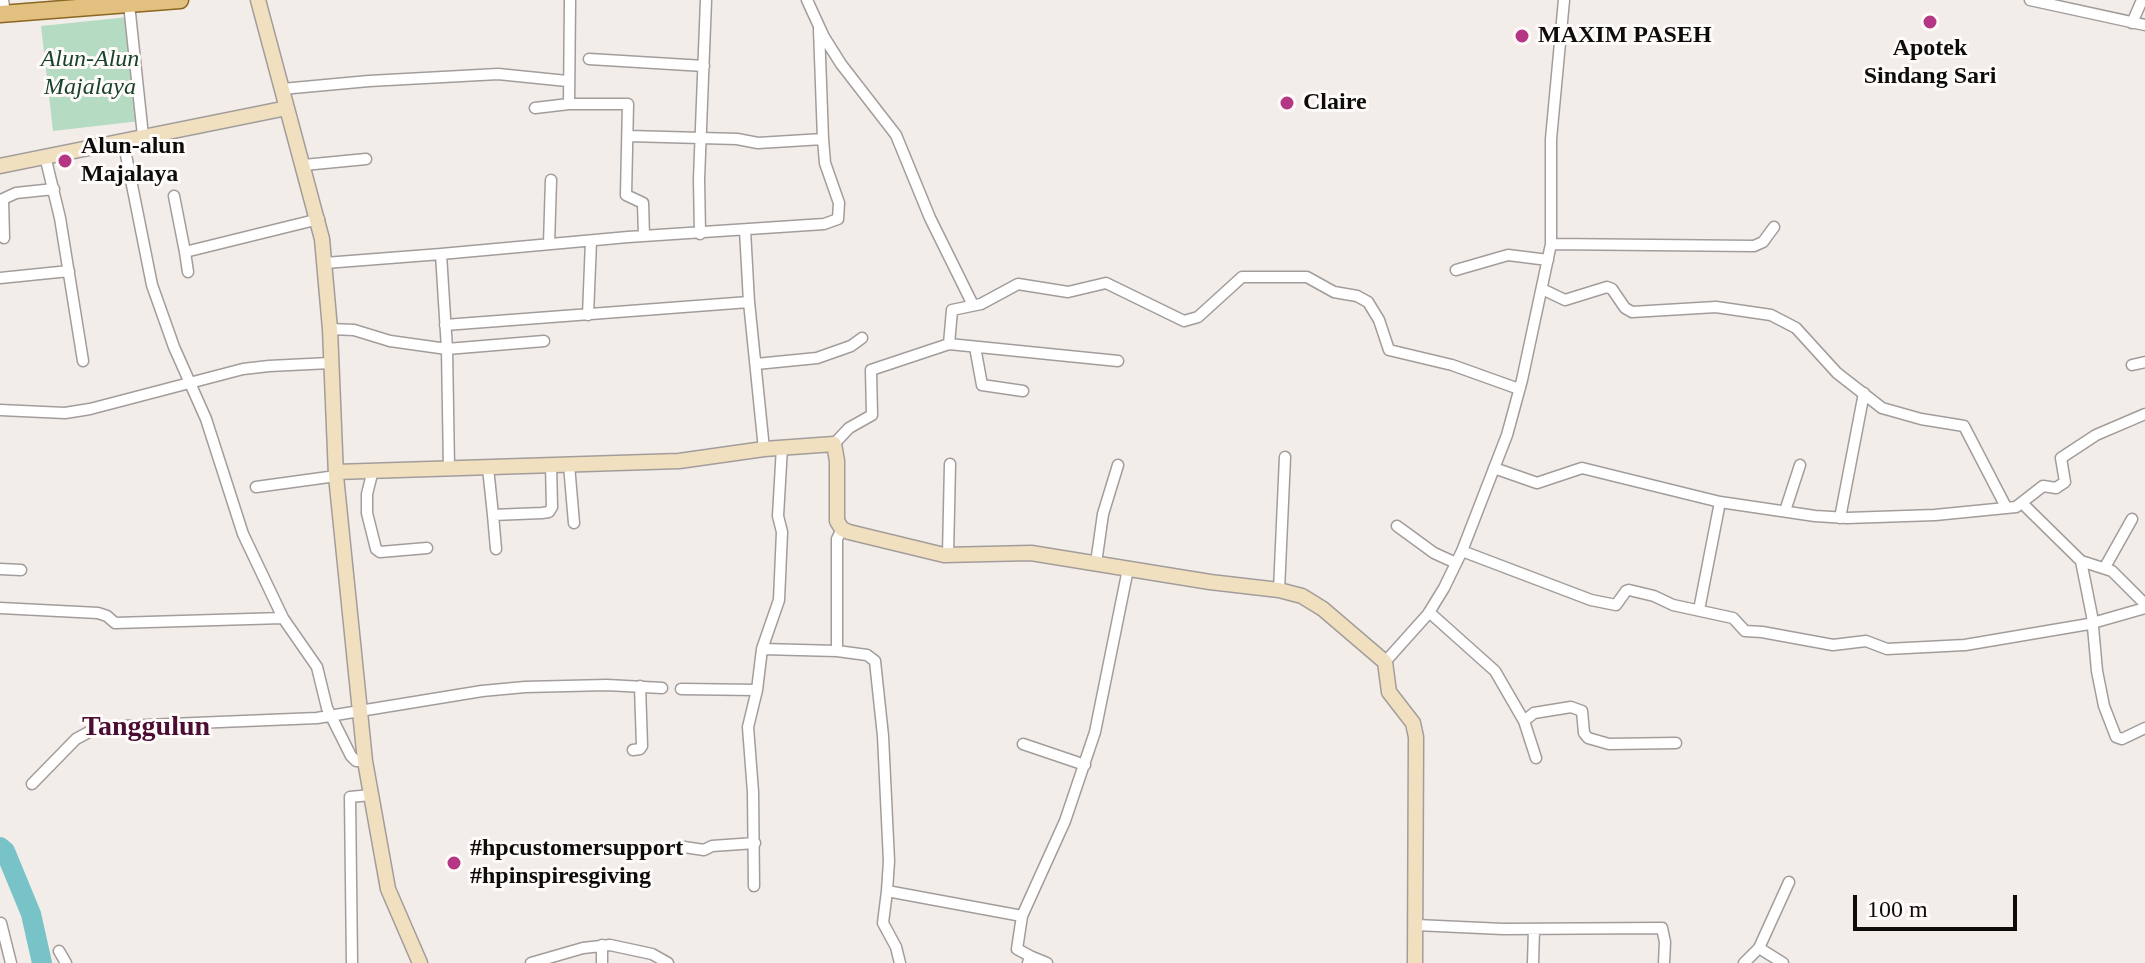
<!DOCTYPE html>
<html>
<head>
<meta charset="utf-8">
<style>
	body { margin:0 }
	#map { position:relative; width:2145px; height:963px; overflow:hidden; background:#f3edea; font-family:Georgia,serif }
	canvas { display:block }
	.scale { position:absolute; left:1853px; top:895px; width:164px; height:36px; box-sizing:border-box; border:4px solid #0d0c0b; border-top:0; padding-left:10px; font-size:24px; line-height:28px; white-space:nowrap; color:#0d0c0b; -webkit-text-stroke:6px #fffbf9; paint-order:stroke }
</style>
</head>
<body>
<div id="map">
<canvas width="2145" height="963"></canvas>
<div class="scale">100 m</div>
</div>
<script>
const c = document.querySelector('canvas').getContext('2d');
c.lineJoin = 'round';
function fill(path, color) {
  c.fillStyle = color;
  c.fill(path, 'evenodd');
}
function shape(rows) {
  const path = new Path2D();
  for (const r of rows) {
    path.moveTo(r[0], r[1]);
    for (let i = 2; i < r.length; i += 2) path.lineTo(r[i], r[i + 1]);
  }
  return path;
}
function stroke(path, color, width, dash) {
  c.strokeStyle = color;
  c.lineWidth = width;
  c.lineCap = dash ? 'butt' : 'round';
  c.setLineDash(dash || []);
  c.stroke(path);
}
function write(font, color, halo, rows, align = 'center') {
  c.font = font + ' Georgia,serif';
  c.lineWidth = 6;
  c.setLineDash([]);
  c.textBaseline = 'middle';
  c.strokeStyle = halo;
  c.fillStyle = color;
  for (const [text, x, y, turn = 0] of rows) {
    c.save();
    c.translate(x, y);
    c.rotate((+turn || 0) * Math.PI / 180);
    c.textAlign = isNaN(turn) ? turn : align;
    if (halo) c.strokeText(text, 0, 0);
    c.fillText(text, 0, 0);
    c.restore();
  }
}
const green = shape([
	[128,17,140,121,53,131,41,26]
]);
const river = shape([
	[0,847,5,851,31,914,42,963]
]);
const street = shape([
	[3,0,5,13],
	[807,0,824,37,841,64,896,135,930,218,973,305],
	[2030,0,2145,25],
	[129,4,143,136],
	[2132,23,2142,0],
	[819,29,823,139],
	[589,59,704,66],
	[282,89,369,81,498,74,567,81],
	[569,104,570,0],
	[535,108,569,104,628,104,626,195,643,203,644,236],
	[123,140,152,285,174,347,206,419,243,534,283,618,317,667,327,708,351,756,356,761,365,761],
	[45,156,60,218,83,361],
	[304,165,366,159],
	[174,196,185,252],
	[745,230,749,302],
	[700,234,699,179,706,0],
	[4,238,3,199,16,193,54,189],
	[549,244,551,180],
	[1551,244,1754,246,1763,242,1774,227],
	[441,254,628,237,824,224,838,219,839,203,825,163,823,139,758,143,737,139,629,136],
	[325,263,441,254,447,349,390,341,354,330,330,329],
	[1456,270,1508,255,1548,260],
	[188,272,185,252,319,219],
	[0,278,69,271],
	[1542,289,1565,300,1607,287,1612,289,1625,308,1632,312,1716,307,1771,315,1796,328,1837,373,1882,408,1921,419,1964,426,2006,507],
	[588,315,591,241],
	[445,325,749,302,764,449],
	[949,344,1118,361],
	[975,347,982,385,1023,391],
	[756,364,817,358,851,346,862,338],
	[2132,365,2145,362],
	[0,410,65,413,90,409,243,369,269,366,330,363],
	[834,444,849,428,872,415,871,370,949,344,952,310,981,304,1018,284,1068,292,1106,283,1184,321,1198,317,1242,277,1307,277,1334,292,1357,296,1368,302,1379,320,1389,350,1452,365,1519,389],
	[569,465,574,523],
	[449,468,447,349,544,341],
	[488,468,493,515,542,513,549,512,552,507,551,465],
	[1494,468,1537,483,1582,468,1720,502,1815,516,1847,518,1935,515,2016,507,2043,486,2056,488,2065,482,2061,458,2096,435,2145,414],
	[373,470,367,494,367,513,376,549,380,552,427,548],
	[256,487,336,476],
	[2022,503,2081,561,2112,571,2145,604],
	[1785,511,1800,465],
	[493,515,496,549],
	[1840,518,1864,393],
	[1397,526,1434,553,1456,563],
	[842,529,837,539,837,651,867,655,875,661,883,736,889,861,887,891],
	[1462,551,1591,600,1616,605,1626,591,1629,590,1654,596,1673,605,1733,618,1745,631,1762,632,1833,645,1866,641,1887,649,1965,645,2089,624,2145,608],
	[948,555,950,464],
	[2081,561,2092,616,2097,671,2104,706,2116,737,2122,739,2145,728],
	[1096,563,1103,514,1118,465],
	[2105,567,2132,519],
	[0,569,21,570],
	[1279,590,1285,457],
	[0,608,98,613,107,616,115,623,283,618],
	[1699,610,1720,502],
	[1429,612,1495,671,1524,721,1536,758],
	[762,649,837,651],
	[1385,662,1428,614,1444,588,1462,551,1507,435,1522,380,1551,244,1551,139,1564,0],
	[681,689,757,690],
	[1524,721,1534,713,1571,707,1582,711,1584,733,1588,738,1609,744,1676,743],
	[1023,744,1085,765],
	[633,750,640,749,642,746,640,686],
	[32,784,76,739,98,727,317,718,482,691,525,687,607,685,662,688],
	[684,847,704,850,712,846,755,843],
	[754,886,753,792,748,727,757,690,762,649,779,600,782,532,778,516,782,447],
	[1022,916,1017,949,1030,956,1028,963],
	[1,923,11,963],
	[1416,925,1503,929,1662,928,1665,942,1664,963],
	[1759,948,1783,963],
	[59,951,66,963],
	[1030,956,1047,963],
	[352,963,350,797,371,795],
	[531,963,583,948,610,945,652,954,668,963],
	[602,963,602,945],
	[900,963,896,947,883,923,887,891,1022,916,1065,821,1095,732,1128,569],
	[1533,963,1534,929],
	[1744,963,1759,948,1789,882]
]);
const secondary = shape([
	[258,0,322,239,330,329,336,476,365,761,388,889,420,963],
	[0,166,287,108],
	[336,472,679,461,764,449,834,444,837,461,837,521,842,529,849,532,944,555,1031,553,1210,582,1279,590,1302,596,1323,609,1385,662,1389,692,1413,723,1416,737,1415,963]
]);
const primary = shape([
	[0,14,180,0]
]);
const markers = [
	[1930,22,8,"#b53684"],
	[1522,36,8,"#b53684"],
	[1287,103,8,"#b53684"],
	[65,161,8,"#b53684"],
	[454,863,8,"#b53684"]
];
const poiNames = [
	["MAXIM PASEH",1538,36],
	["Apotek",1930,49,"center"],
	["Sindang Sari",1930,77,"center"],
	["Claire",1303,103],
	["Alun-alun",81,147],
	["Majalaya",81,175],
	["#hpcustomersupport",470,849],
	["#hpinspiresgiving",470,877]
];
const parkNames = [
	["Alun-Alun",90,60],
	["Majalaya",90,88]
];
const quarterNames = [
	["Tanggulun",146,728]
];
fill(green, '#b5dbc3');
stroke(river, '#78c3c7', 20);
stroke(street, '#a29d9b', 13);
stroke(secondary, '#a29d9b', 17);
stroke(primary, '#8b6620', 19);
stroke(street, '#fff', 10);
stroke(secondary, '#f1e0c0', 14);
stroke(primary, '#e2c180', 16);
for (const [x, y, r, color] of markers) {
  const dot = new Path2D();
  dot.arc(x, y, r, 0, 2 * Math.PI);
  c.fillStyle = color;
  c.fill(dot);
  stroke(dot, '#fffbf9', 3);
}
write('bold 24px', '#0d0c0b', '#fffbf9', poiNames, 'left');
write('italic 24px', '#17432c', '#fffbf9', parkNames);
write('bold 28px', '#4a0d34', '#fffbf9', quarterNames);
</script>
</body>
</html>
